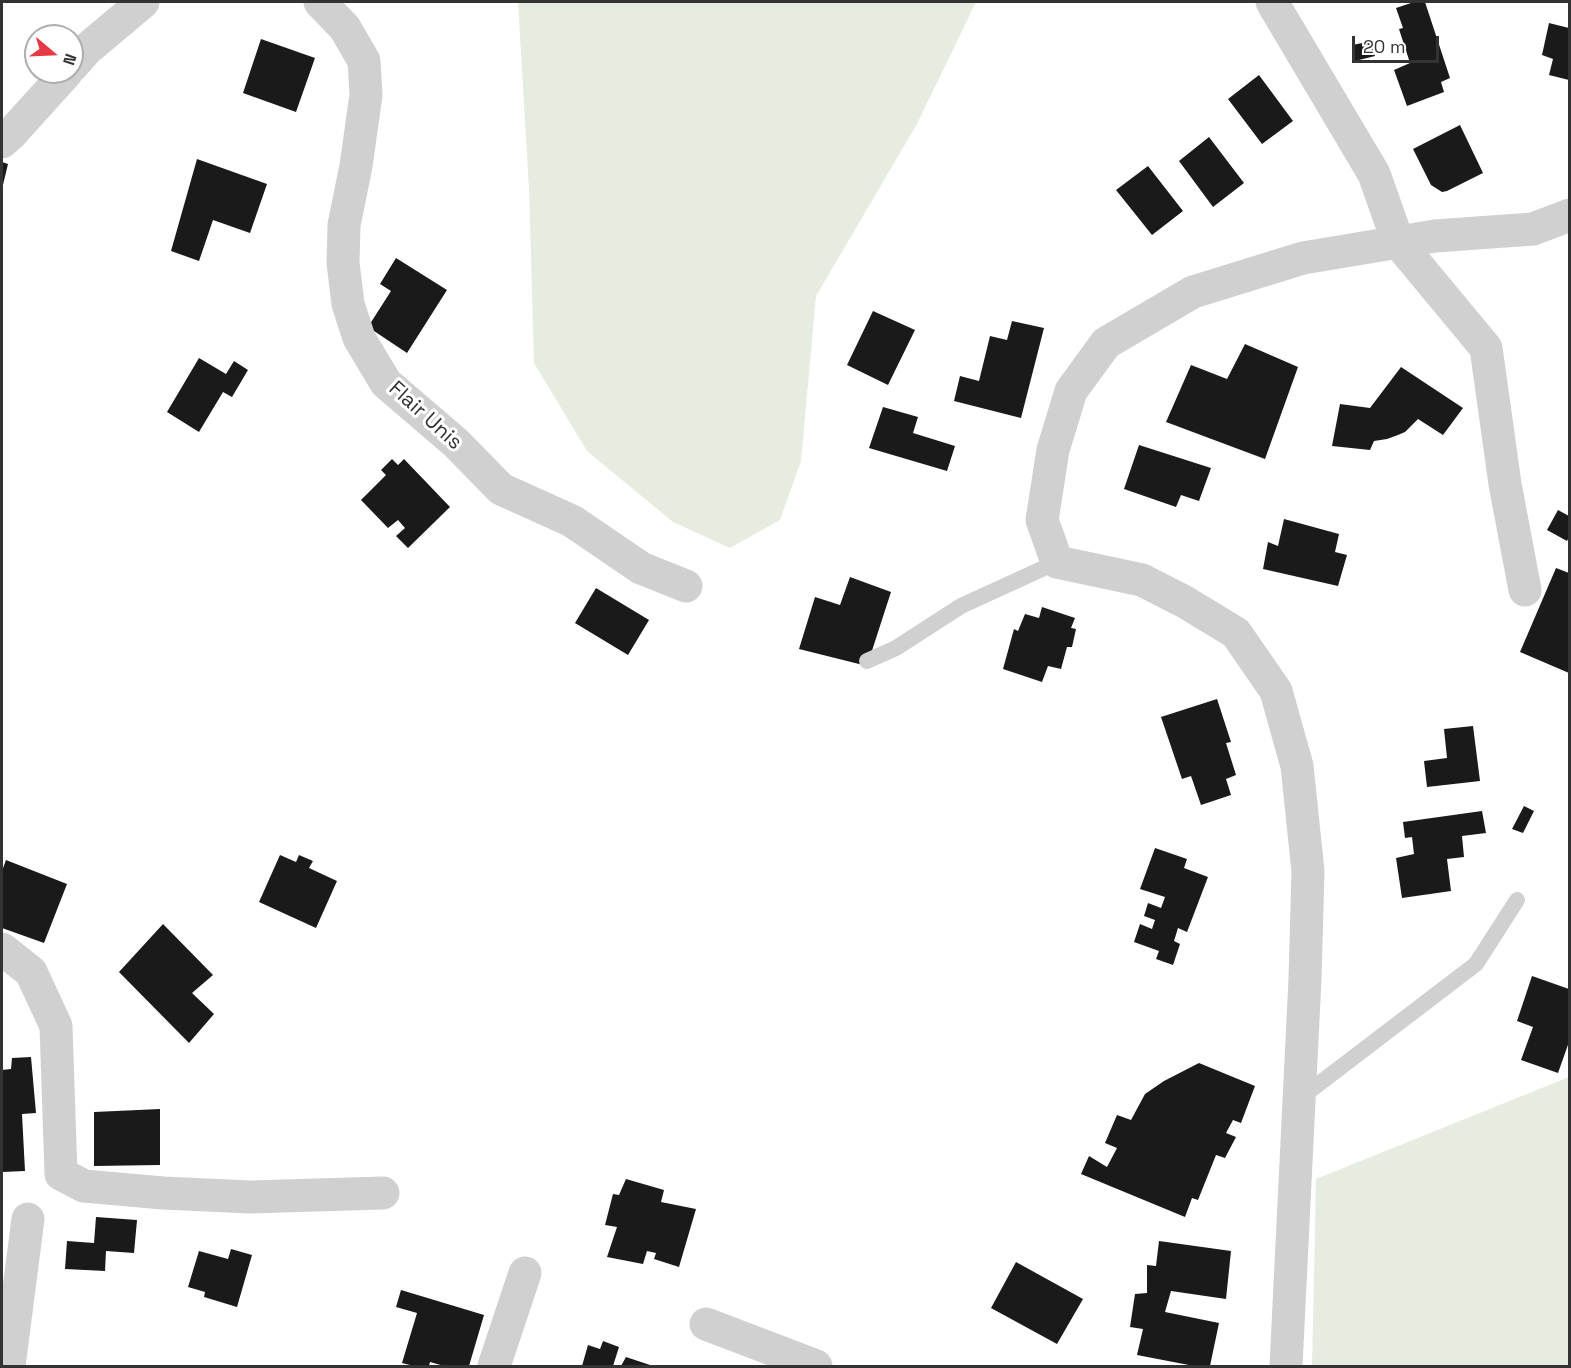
<!DOCTYPE html>
<html>
<head>
<meta charset="utf-8">
<style>
	body { margin:0 }
	#map { position:relative; width:1571px; height:1368px; overflow:hidden; background:#fff; font-family:"Space Grotesk",sans-serif }
	canvas { display:block }
	.frame { position:absolute; inset:0; border:3px solid #333; pointer-events:none }
	.north { position:absolute; left:24px; top:24px; width:60px; height:60px; box-sizing:border-box; background:#fff; border:2px solid #adadad; border-radius:50%; rotate:109deg; font-size:16px; font-weight:700; line-height:24px; text-align:center; color:#333 }
	.north::after { content:''; display:block; margin:auto; width:21px; height:27px; background:#e63946; clip-path:polygon(50% 0,100% 100%,50% 72%,0 100%) }
	.scale { position:absolute; left:1352px; top:36px; width:87px; height:27px; box-sizing:border-box; border:3px solid #333; border-top:0; padding-left:8px; font-size:18px; line-height:21px; white-space:nowrap; color:#333; -webkit-text-stroke:4px #fff; paint-order:stroke }
</style>
</head>
<body>
<div id="map">
<canvas width="1571" height="1368"></canvas>
<div class="frame"></div>
<div class="north">N</div>
<div class="scale">20 m</div>
</div>
<script>
const c = document.querySelector('canvas').getContext('2d');
c.lineJoin = 'round';
function fill(path, color) {
  c.fillStyle = color;
  c.fill(path, 'evenodd');
}
function shape(rows) {
  const path = new Path2D();
  for (const r of rows) {
    path.moveTo(r[0], r[1]);
    for (let i = 2; i < r.length; i += 2) path.lineTo(r[i], r[i + 1]);
  }
  return path;
}
function stroke(path, color, width, dash) {
  c.strokeStyle = color;
  c.lineWidth = width;
  c.lineCap = dash ? 'butt' : 'round';
  c.setLineDash(dash || []);
  c.stroke(path);
}
function write(font, color, halo, rows, align = 'center') {
  c.font = font + ' "Space Grotesk",sans-serif';
  c.lineWidth = 6;
  c.setLineDash([]);
  c.textBaseline = 'middle';
  c.strokeStyle = halo;
  c.fillStyle = color;
  for (const [text, x, y, turn = 0] of rows) {
    c.save();
    c.translate(x, y);
    c.rotate((+turn || 0) * Math.PI / 180);
    c.textAlign = isNaN(turn) ? turn : align;
    if (halo) c.strokeText(text, 0, 0);
    c.fillText(text, 0, 0);
    c.restore();
  }
}
const green = shape([
	[518,2,976,2,917,124,816,296,801,461,780,520,730,548,673,522,587,451,534,363,529,189],
	[1569,1077,1569,1366,1312,1366,1316,1179]
]);
const building = shape([
	[1414,2,1425,2,1450,78,1441,82,1444,92,1407,106,1394,70,1410,63,1399,29,1403,28,1396,8],
	[1549,23,1569,28,1569,80,1549,75,1553,59,1542,55],
	[261,39,315,58,296,112,243,93],
	[1373,41,1375,56,1355,61,1352,45],
	[1259,75,1293,121,1262,144,1228,99],
	[1460,125,1483,173,1447,191,1442,192,1431,185,1413,149],
	[1209,137,1244,183,1213,207,1179,161],
	[197,159,267,184,250,233,213,220,199,261,171,251],
	[2,162,8,164,2,189],
	[1148,166,1183,211,1152,235,1116,190],
	[396,258,447,290,407,353,368,327,391,291,380,284],
	[873,311,915,330,888,385,847,365],
	[1012,321,1044,328,1021,418,954,401,960,376,979,381,990,336,1007,340],
	[1245,344,1298,367,1265,459,1166,422,1191,365,1227,379],
	[199,358,226,374,234,361,248,370,232,397,223,392,199,432,167,412],
	[1401,367,1463,408,1443,435,1418,419,1405,432,1398,435,1387,439,1374,441,1370,450,1332,446,1340,404,1370,408],
	[883,407,918,417,913,433,955,446,947,471,869,448],
	[1139,445,1211,468,1199,501,1181,495,1176,507,1124,489],
	[392,459,398,465,404,459,450,507,408,548,396,536,405,528,398,520,388,528,361,500,386,475,381,470],
	[1558,510,1569,516,1569,537,1567,541,1547,530],
	[1284,519,1339,534,1335,552,1347,555,1338,586,1263,569,1268,542,1278,546],
	[1556,568,1569,573,1569,673,1520,652],
	[850,577,891,592,867,666,799,649,815,597,840,605],
	[596,588,649,620,628,655,575,623],
	[1042,607,1075,618,1071,628,1076,629,1072,647,1067,647,1061,669,1048,666,1042,682,1003,669,1014,629,1018,631,1025,614,1039,618],
	[1217,699,1231,742,1226,743,1236,775,1226,779,1231,795,1201,805,1191,776,1182,779,1161,717],
	[1473,726,1480,781,1427,787,1424,761,1447,758,1444,729],
	[1524,806,1534,811,1523,833,1512,829],
	[1482,811,1486,833,1462,836,1464,857,1447,859,1451,891,1402,898,1396,858,1414,854,1412,837,1405,838,1403,822],
	[1155,848,1187,859,1184,868,1208,877,1187,932,1178,928,1174,941,1180,944,1173,965,1156,959,1159,951,1134,942,1140,924,1152,929,1155,920,1144,916,1148,903,1161,908,1165,897,1140,889],
	[280,855,296,862,299,855,313,861,309,868,337,881,316,928,259,902],
	[6,860,67,884,44,943,2,928,2,871],
	[163,924,213,975,192,993,214,1014,189,1043,119,972],
	[1532,976,1569,989,1569,1042,1558,1073,1521,1060,1533,1027,1517,1021],
	[31,1057,36,1113,22,1114,25,1171,2,1172,2,1070,11,1069,12,1058],
	[1199,1063,1255,1086,1241,1123,1233,1120,1226,1133,1236,1137,1225,1158,1216,1155,1198,1200,1192,1198,1185,1217,1081,1174,1089,1156,1107,1167,1117,1148,1105,1143,1117,1115,1131,1120,1145,1094,1164,1081],
	[160,1109,160,1165,94,1166,94,1112],
	[626,1179,664,1190,661,1202,696,1209,679,1267,654,1259,656,1253,647,1251,643,1264,607,1257,617,1227,605,1225,613,1194,619,1195],
	[96,1217,137,1220,134,1253,106,1251,105,1271,65,1269,67,1241,94,1243],
	[1159,1241,1231,1251,1226,1299,1171,1291,1165,1312,1219,1323,1210,1366,1194,1366,1137,1355,1143,1329,1130,1327,1135,1294,1147,1293,1147,1265,1156,1266],
	[231,1249,252,1255,237,1307,204,1297,205,1292,188,1287,199,1251,228,1259],
	[1016,1262,1083,1299,1057,1344,991,1308],
	[401,1290,484,1315,469,1366,444,1366,430,1362,429,1366,414,1366,402,1363,417,1313,396,1307],
	[603,1341,619,1347,613,1366,582,1366,588,1345,600,1349],
	[626,1357,653,1366,621,1366]
]);
const service = shape([
	[867,661,896,648,961,606,1057,562],
	[1299,1099,1476,964,1517,900]
]);
const minor = shape([
	[320,2,345,28,364,61,366,95,356,166,344,225,343,263,348,304,359,338,386,383,456,443,501,489,572,521,641,568,686,586],
	[1272,2,1374,174,1398,242,1486,348,1505,484,1525,590],
	[72,66,87,49,143,2],
	[2,142,11,134,67,72],
	[2,949,31,972,56,1026,61,1174,84,1186,163,1193,250,1197,383,1193],
	[706,1324,816,1366],
	[9,1366,28,1219],
	[494,1366,525,1273],
	[1286,1366,1305,979,1308,871,1297,766,1276,691,1236,633,1185,602,1142,580,1057,562,1042,520,1053,450,1071,391,1106,343,1193,292,1303,258,1435,236,1533,229,1570,215]
]);
const streetNames = [
	["Flair Unis",425,416,42]
];
fill(green, '#e6ecdf');
fill(building, '#1a1a1a');
stroke(service, '#d0d0d0', 16);
stroke(minor, '#d0d0d0', 33);
write('21px', '#333', '#fff', streetNames);
</script>
</body>
</html>
